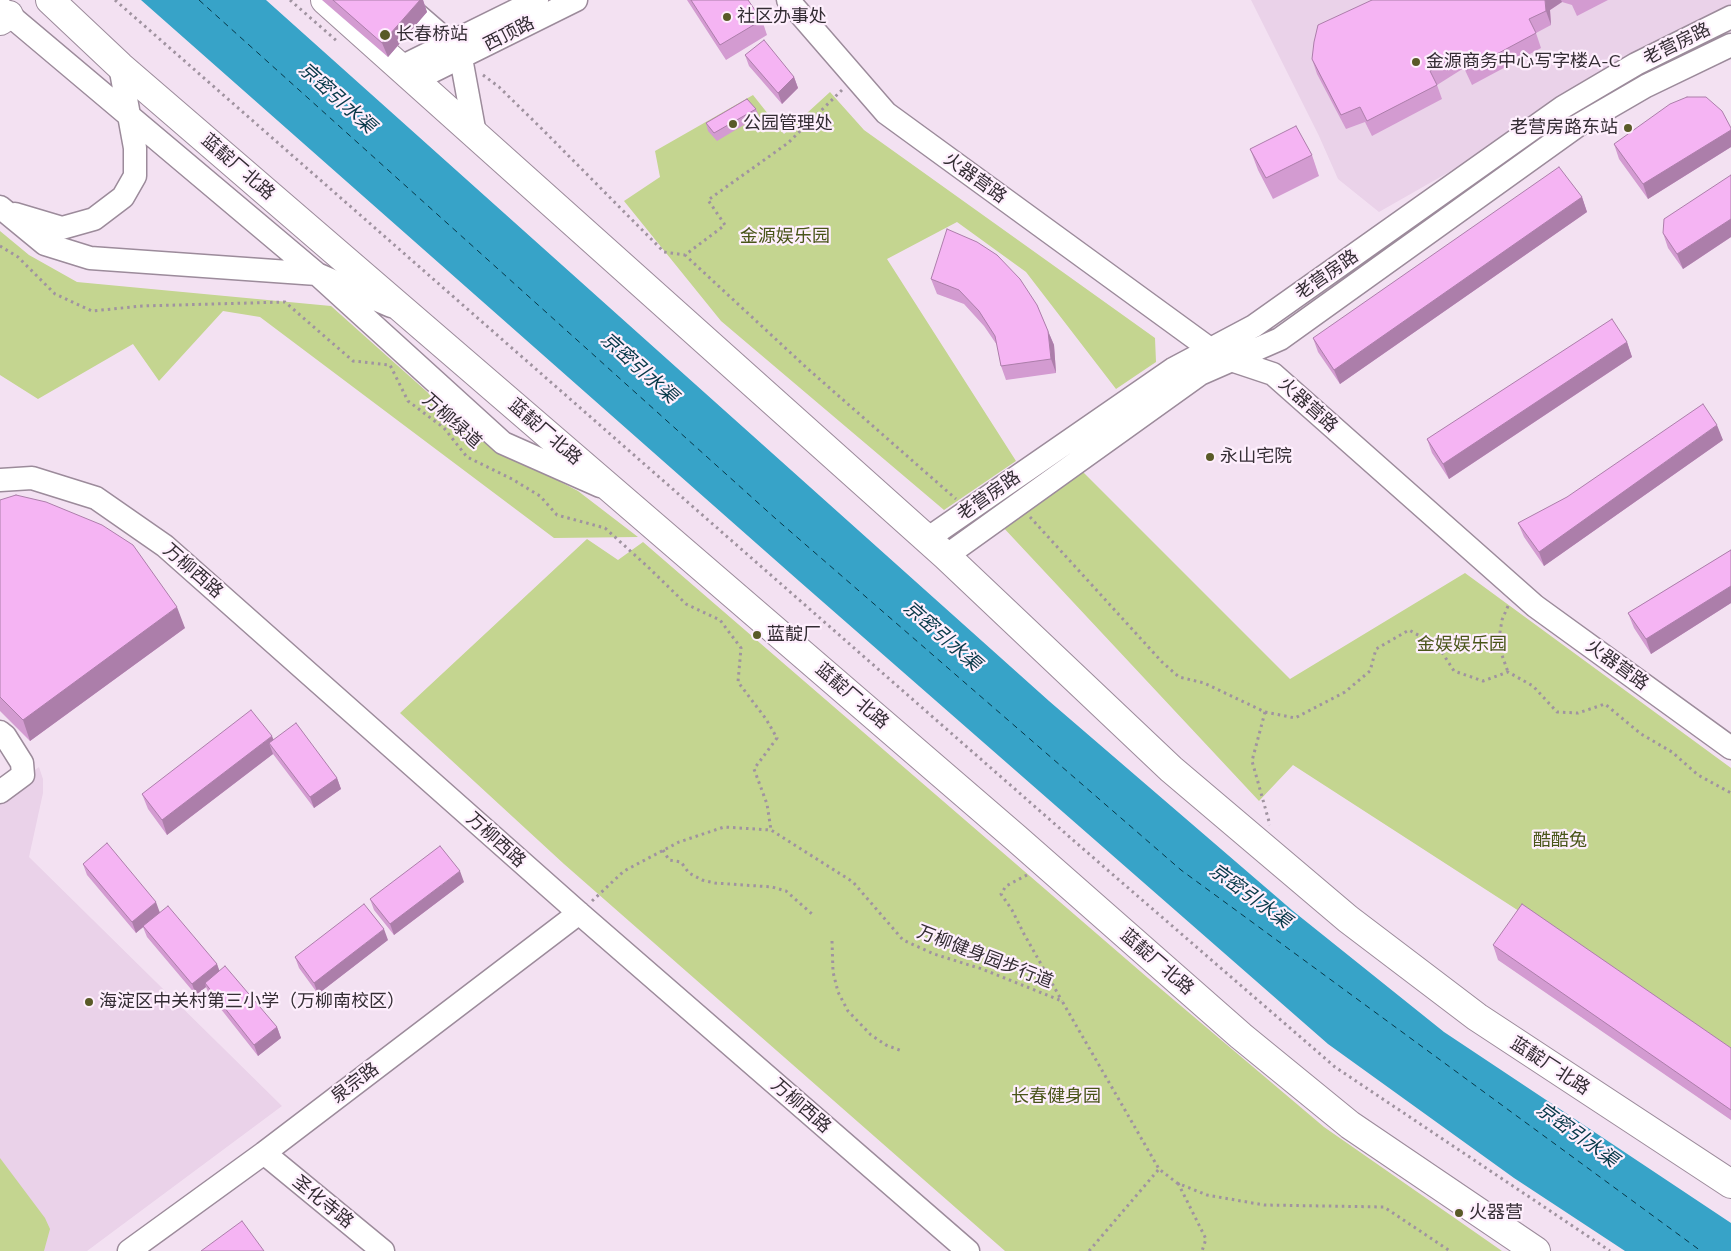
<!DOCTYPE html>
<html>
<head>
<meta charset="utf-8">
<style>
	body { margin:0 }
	canvas { display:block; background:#f3e1f2 }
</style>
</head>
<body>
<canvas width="1731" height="1251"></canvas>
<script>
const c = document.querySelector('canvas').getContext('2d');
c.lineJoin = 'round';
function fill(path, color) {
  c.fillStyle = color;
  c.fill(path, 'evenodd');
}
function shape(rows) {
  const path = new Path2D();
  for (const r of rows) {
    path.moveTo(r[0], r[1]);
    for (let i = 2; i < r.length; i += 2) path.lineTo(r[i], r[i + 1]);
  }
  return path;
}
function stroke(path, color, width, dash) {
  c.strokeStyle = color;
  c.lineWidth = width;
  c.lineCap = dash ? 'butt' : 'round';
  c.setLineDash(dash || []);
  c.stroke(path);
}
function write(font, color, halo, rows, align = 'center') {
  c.font = font + ' Mulish,"Noto Sans SC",sans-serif';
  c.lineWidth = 4.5;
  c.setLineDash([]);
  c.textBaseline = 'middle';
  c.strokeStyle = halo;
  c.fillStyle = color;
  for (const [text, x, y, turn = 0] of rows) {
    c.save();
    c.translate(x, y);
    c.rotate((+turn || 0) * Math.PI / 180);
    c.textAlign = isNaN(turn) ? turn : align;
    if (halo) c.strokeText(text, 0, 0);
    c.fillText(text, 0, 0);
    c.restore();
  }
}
const built = shape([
	[1251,0,1731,0,1731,17,1563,107,1379,212,1338,179,1319,136],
	[39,767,43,779,43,793,29,857,282,1106,87,1251,0,1251,0,795]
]);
const green = shape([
	[830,92,864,130,1155,338,1156,362,1116,389,1026,272,957,222,887,259,1016,461,944,510,721,321,624,201,660,177,655,151,753,95,784,134],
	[0,231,29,255,77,282,331,306,482,441,578,491,638,537,554,538,260,317,223,311,159,381,133,344,38,399,0,375],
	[1083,472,1290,679,1465,573,1731,768,1731,1048,1293,765,1259,801,1001,525],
	[587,539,618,560,643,542,1148,978,1324,1127,1502,1251,1005,1251,564,864,400,713],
	[0,1158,45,1218,50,1229,44,1251,0,1251]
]);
const water = shape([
	[141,0,266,0,1049,701,1293,911,1444,1032,1731,1223,1731,1251,1625,1251,1514,1178,1328,1044,799,581]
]);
const ferry = shape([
	[199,0,776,519,1181,870,1701,1251]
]);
const path = shape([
	[115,0,1081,847,1335,1067,1610,1251],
	[290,0,338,42],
	[483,75,499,87,542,129,664,252,685,255],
	[842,90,788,143,708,200,725,225,685,255,808,369,956,499],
	[0,246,18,257,55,294,92,311,142,306,285,302,353,361,390,365,408,401,444,428,467,457,512,479,540,496,557,515,605,528,648,567,686,604,720,620,741,648,738,682,766,719,777,738,754,769,767,804,771,830],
	[1030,517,1162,662,1179,677,1204,683,1265,712,1295,718,1345,692,1370,671,1376,649,1409,630,1438,646,1454,671,1483,681,1508,672,1533,686,1557,712,1578,713,1605,704,1641,734,1672,752,1698,775,1731,793],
	[1508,606,1502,620,1498,644,1508,672],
	[1265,712,1252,761,1270,825],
	[663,850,669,860,681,862,689,873,702,880,715,883,772,887,786,891,812,914],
	[1027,875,1006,886,1001,894,1012,910,1024,934,1062,1001],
	[592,901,624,871,679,842,724,827,771,830,853,882,903,940,934,954,982,969,1062,1001,1159,1169,1177,1183,1207,1195,1264,1205,1384,1207,1450,1251],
	[832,941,833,972,838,992,848,1011,871,1035,886,1045,902,1051],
	[1178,1183,1206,1239,1202,1251],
	[1089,1251,1159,1169]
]);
const minor = shape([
	[400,0,436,31,461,58,475,134],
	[788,0,886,113,1210,349,1231,360,1273,374,1535,606,1731,748],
	[0,7,317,274,503,443,600,486],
	[401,67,537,0],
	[415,80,576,0],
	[0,207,45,244,90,258,317,274,391,306],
	[15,214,62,228,94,219,123,197,135,176,135,148,120,66],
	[0,480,32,478,96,498,165,546,579,913,968,1251],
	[927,539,1173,369,1254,326,1563,107,1636,64,1731,17],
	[946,556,1200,374,1280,339,1577,126,1646,86,1731,45],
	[0,732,5,736,22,763,23,775,0,792],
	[264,1153,383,1251],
	[129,1251,264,1153,579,913]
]);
const major = shape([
	[0,21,9,15]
]);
const highway = shape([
	[50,0,120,66,1016,838,1241,1036,1350,1125,1536,1251],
	[325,0,946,556,1171,769,1348,919,1477,1017,1731,1184]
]);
const wall = shape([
	[322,0,423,0,427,12,388,57],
	[687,0,748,0,762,20,767,35,726,60],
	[1372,0,1608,0,1577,16,1572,5,1562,2,1550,10,1551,25,1536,33,1541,48,1472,85,1464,68,1437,85,1442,99,1372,136,1365,122,1346,129,1317,74,1312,59],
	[745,55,794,77,798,88,782,104,749,66],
	[756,109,759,116,717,141,708,131,706,123],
	[1731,128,1731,147,1648,199,1619,159,1614,144],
	[1250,149,1312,155,1319,176,1273,199,1258,170],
	[1731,175,1731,237,1683,269,1668,248,1663,233],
	[1582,197,1587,212,1340,384,1318,352,1313,338],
	[931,279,1037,305,1048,331,1054,345,1056,373,1006,380,1001,366,997,345,984,326,964,304,937,294],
	[1627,342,1632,357,1449,479,1432,453,1427,439],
	[1723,440,1544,566,1524,537,1518,523],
	[0,500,185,628,30,741,0,711],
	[1731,550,1731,603,1651,654,1634,628,1628,613],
	[274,739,337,778,341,789,314,808,273,754,167,835,148,809,142,794],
	[83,864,160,912,217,964,219,971,277,1027,281,1038,258,1056,209,994,206,987,196,995,147,937,143,927,136,933,87,875],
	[464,882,394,935,374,910,370,899],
	[388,940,318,994,299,968,295,957],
	[1493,945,1731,1048,1731,1120,1498,960]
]);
const shadedWall = shape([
	[420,0,423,0,427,12,388,57,382,43],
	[1545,0,1561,0,1562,2,1550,10,1551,25,1546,11],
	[794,77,798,88,782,104,778,93],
	[1731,130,1731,147,1648,199,1643,184],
	[1582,197,1587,212,1340,384,1334,370],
	[1731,219,1731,237,1683,269,1677,254],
	[1048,331,1054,345,1056,373,1051,359],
	[1627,342,1632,357,1449,479,1443,464],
	[1717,425,1723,440,1544,566,1539,552],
	[1731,586,1731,603,1651,654,1646,639],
	[177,607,185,628,30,741,23,720],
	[272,736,278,750,269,743,273,754,167,835,162,820],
	[337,778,341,789,314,808,310,797],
	[460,871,464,882,394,935,390,924],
	[156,902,160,913,136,933,132,922],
	[384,929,388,940,318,994,314,983],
	[217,964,221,975,205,983,206,987,196,995,192,984],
	[277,1027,281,1038,258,1056,254,1045]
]);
const building = shape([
	[333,0,420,0,382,43,333,0],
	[691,0,748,0,762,20,720,45,691,0],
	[1372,0,1545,0,1546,11,1529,19,1536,33,1467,70,1459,54,1430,71,1437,85,1367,121,1360,107,1341,115,1312,59,1314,42,1318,25,1372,0],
	[764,40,794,77,778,93,745,55,764,40],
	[1687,97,1706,97,1722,111,1731,128,1731,130,1643,184,1614,144,1670,104,1687,97],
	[747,99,756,109,714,133,706,123,747,99],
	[1296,126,1312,155,1266,178,1250,149,1296,126],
	[1559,167,1582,197,1334,370,1313,338,1559,167],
	[1731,175,1731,219,1677,254,1663,233,1664,219,1731,175],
	[947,229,977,242,997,255,1020,279,1037,305,1048,331,1051,359,1001,366,995,336,979,311,959,290,931,279,947,229],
	[1612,319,1627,342,1443,464,1427,439,1612,319],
	[1703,404,1717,425,1539,552,1518,523,1567,497,1703,404],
	[16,495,46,502,102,525,133,545,177,607,23,720,0,697,0,500,16,495],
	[1731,550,1731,586,1646,639,1628,613,1731,550],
	[251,710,272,736,162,820,142,794,251,710],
	[296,723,337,778,310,797,269,743,296,723],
	[107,843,156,902,132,922,83,864,107,843],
	[440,846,460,871,390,924,370,899,440,846],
	[364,904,384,929,314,983,295,957,364,904],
	[1522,904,1731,1048,1731,1110,1493,945,1522,904],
	[168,906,217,964,192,984,143,926,168,906],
	[225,966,277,1027,254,1045,205,983,225,966],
	[242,1221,264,1251,201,1251,242,1221]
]);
const markers = [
	[727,17,5,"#595a27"],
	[385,35,6,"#595a27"],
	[1416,62,5,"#595a27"],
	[733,124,5,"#595a27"],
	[1628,128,5,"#595a27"],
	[1210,457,5,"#595a27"],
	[757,635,5,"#595a27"],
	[89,1002,5,"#595a27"],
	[1459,1213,5,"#595a27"]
];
const poiNames = [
	["社区办事处",737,17],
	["长春桥站",396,35],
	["金源商务中心写字楼A-C",1426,62],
	["公园管理处",743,124],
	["老营房路东站",1618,128,"right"],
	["永山宅院",1220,457],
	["蓝靛厂",767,635],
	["海淀区中关村第三小学（万柳南校区）",99,1002],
	["火器营",1469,1213]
];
const streetNames = [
	["西顶路",509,34,-27],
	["老营房路",1677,44,-26],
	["蓝靛厂北路",238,167,41],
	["火器营路",975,178,36],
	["老营房路",1327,275,-35],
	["火器营路",1308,405,42],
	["万柳绿道",452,421,42],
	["蓝靛厂北路",545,432,41],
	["老营房路",989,496,-35],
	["万柳西路",193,571,41],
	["火器营路",1617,665,36],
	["蓝靛厂北路",852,696,41],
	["万柳西路",496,840,42],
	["万柳健身园步行道",985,957,21],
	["蓝靛厂北路",1157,962,41],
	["蓝靛厂北路",1550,1066,33],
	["泉宗路",355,1083,-37],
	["万柳西路",801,1106,41],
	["圣化寺路",323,1202,39]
];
const parkNames = [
	["金源娱乐园",785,237],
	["金娱娱乐园",1462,645],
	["酷酷兔",1560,841],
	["长春健身园",1056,1097]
];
const waterNames = [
	["京密引水渠",337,98,42],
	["京密引水渠",639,368,42],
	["京密引水渠",942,636,41],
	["京密引水渠",1250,896,36],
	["京密引水渠",1577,1135,36]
];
fill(built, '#ead2e9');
fill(green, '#c4d590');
fill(water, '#37a3c8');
stroke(ferry, '#073848', 1, [6, 5]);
stroke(minor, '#9c8b9b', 25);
stroke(major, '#9c8b9b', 30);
stroke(highway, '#9c8b9b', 30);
stroke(path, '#a093a0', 3, [2.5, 4]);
stroke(minor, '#fff', 22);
stroke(major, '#fff', 28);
stroke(highway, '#fff', 28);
fill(wall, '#d39bd1');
fill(shadedWall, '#ac7eaa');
fill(building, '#f5b4f3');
stroke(building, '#ac7eaa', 1);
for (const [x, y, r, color] of markers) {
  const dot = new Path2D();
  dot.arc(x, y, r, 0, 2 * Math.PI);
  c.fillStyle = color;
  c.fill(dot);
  stroke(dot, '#feeffd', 2);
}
write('18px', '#342d34', '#feeffd', poiNames, 'left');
write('18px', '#342d34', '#feeffd', streetNames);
write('18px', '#495519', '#feeffd', parkNames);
write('italic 19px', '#073848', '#feeffd', waterNames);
</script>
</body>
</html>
